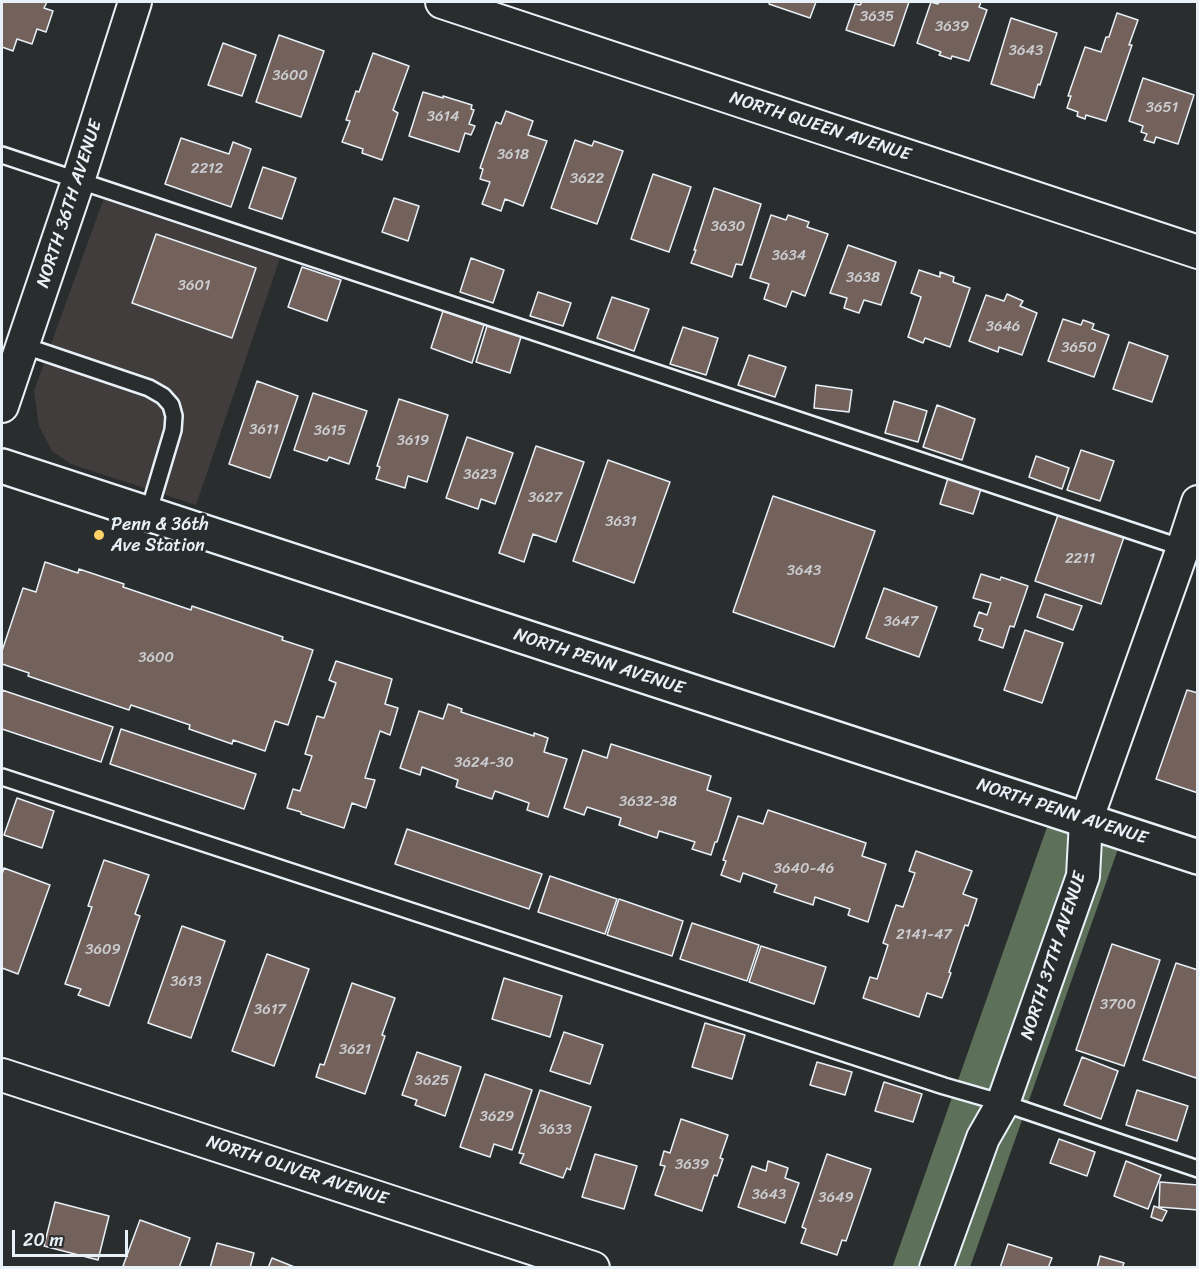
<!DOCTYPE html>
<html>
<head>
<meta charset="utf-8">
<style>
	body { margin:0 }
	#map { position:relative; width:1199px; height:1269px; overflow:hidden; background:#2a2d2e; font-family:Sriracha,sans-serif }
	canvas { display:block }
	.frame { position:absolute; inset:0; border:3px solid #e8f1f8; pointer-events:none }
	.scale { position:absolute; left:12px; top:1230px; width:116px; height:27px; box-sizing:border-box; border:3px solid #e8f1f8; border-top:0; padding-left:8px; font-size:18px; line-height:21px; white-space:nowrap; color:#e8f1f8; -webkit-text-stroke:4px #2a2d2e; paint-order:stroke }
</style>
</head>
<body>
<div id="map">
<canvas width="1199" height="1269"></canvas>
<div class="frame"></div>
<div class="scale">20 m</div>
</div>
<script>
const c = document.querySelector('canvas').getContext('2d');
c.lineJoin = 'round';
function fill(path, color) {
  c.fillStyle = color;
  c.fill(path, 'evenodd');
}
function shape(rows) {
  const path = new Path2D();
  for (const r of rows) {
    path.moveTo(r[0], r[1]);
    for (let i = 2; i < r.length; i += 2) path.lineTo(r[i], r[i + 1]);
  }
  return path;
}
function stroke(path, color, width, dash) {
  c.strokeStyle = color;
  c.lineWidth = width;
  c.lineCap = dash ? 'butt' : 'round';
  c.setLineDash(dash || []);
  c.stroke(path);
}
function write(font, color, halo, rows, align = 'center') {
  c.font = font + ' Sriracha,sans-serif';
  c.lineWidth = 6;
  c.setLineDash([]);
  c.textBaseline = 'middle';
  c.strokeStyle = halo;
  c.fillStyle = color;
  for (const [text, x, y, turn = 0] of rows) {
    c.save();
    c.translate(x, y);
    c.rotate((+turn || 0) * Math.PI / 180);
    c.textAlign = isNaN(turn) ? turn : align;
    if (halo) c.strokeText(text, 0, 0);
    c.fillText(text, 0, 0);
    c.restore();
  }
}
const built = shape([
	[104,198,280,258,196,505,71,464,52,451,39,426,34,391]
]);
const green = shape([
	[1053,810,1124,832,970,1267,892,1268]
]);
const building = shape([
	[2,2,47,2,44,8,53,11,46,32,37,29,32,44,17,39,13,51,2,47,2,2],
	[770,2,816,2,810,18,769,4,770,2],
	[862,2,909,2,894,46,846,30,855,4,860,5,862,2],
	[931,2,938,4,939,2,981,2,979,7,987,10,969,61,952,56,951,59,939,55,941,52,917,43,931,2],
	[1117,13,1138,20,1129,45,1132,45,1106,121,1086,115,1085,119,1077,116,1078,112,1067,108,1071,96,1068,96,1085,47,1101,52,1106,37,1109,37,1117,13],
	[1011,18,1057,33,1040,85,1038,84,1034,98,991,84,1011,18],
	[279,35,324,51,301,117,256,102,279,35],
	[223,43,256,55,242,96,208,85,223,43],
	[373,53,409,66,393,110,398,113,382,160,362,153,363,149,342,142,350,121,346,120,356,91,359,92,373,53],
	[1143,78,1194,95,1178,144,1156,137,1154,143,1144,140,1147,134,1141,132,1143,126,1129,121,1143,78],
	[423,92,443,98,443,96,472,105,471,109,474,110,469,124,475,126,471,135,465,133,459,152,409,136,423,92],
	[506,111,533,121,528,135,547,141,523,206,505,199,501,211,482,204,490,182,480,179,483,169,480,168,496,122,501,124,506,111],
	[181,138,229,154,233,142,251,149,231,207,165,184,181,138],
	[575,140,592,146,594,141,623,151,597,224,551,208,575,140],
	[263,167,296,178,282,219,249,208,263,167],
	[653,174,691,187,669,252,631,239,653,174],
	[714,188,761,204,742,265,736,264,732,277,691,263,696,250,694,250,714,188],
	[394,198,419,206,408,241,382,232,394,198],
	[771,215,786,220,788,215,809,222,807,227,828,234,805,296,792,291,786,307,764,299,769,284,750,278,771,215],
	[156,234,256,268,232,338,132,303,156,234],
	[848,245,896,262,881,305,864,300,859,313,844,308,847,298,830,293,848,245],
	[471,258,504,270,493,303,460,292,471,258],
	[302,267,341,280,327,321,288,307,302,267],
	[919,270,940,277,940,272,954,277,953,282,970,288,950,347,925,338,923,343,908,337,921,297,911,293,919,270],
	[538,292,571,303,563,326,530,316,538,292],
	[1007,294,1023,301,1020,306,1037,313,1022,355,999,347,998,352,969,341,986,295,1004,301,1007,294],
	[612,297,649,309,634,351,597,338,612,297],
	[443,311,484,325,472,363,431,348,443,311],
	[1063,319,1081,325,1083,320,1094,324,1092,329,1109,335,1094,377,1048,361,1063,319],
	[487,326,521,337,510,373,476,362,487,326],
	[683,327,718,338,706,375,670,364,683,327],
	[1129,342,1168,356,1152,402,1113,389,1129,342],
	[749,355,786,367,775,397,738,385,749,355],
	[257,381,298,396,270,478,229,464,257,381],
	[816,385,852,390,849,412,814,408,816,385],
	[313,393,367,411,349,464,329,457,327,461,294,450,313,393],
	[399,399,448,415,427,482,408,476,405,488,376,479,380,467,377,466,399,399],
	[894,401,927,411,918,442,885,433,894,401],
	[937,405,975,419,962,460,923,447,937,405],
	[467,437,513,453,495,504,481,499,478,509,446,498,467,437],
	[536,446,584,462,556,542,533,534,524,562,499,553,536,446],
	[1081,450,1114,461,1100,501,1067,490,1081,450],
	[1036,456,1069,468,1062,489,1029,477,1036,456],
	[608,460,670,482,634,583,573,561,608,460],
	[948,478,981,489,973,514,940,504,948,478],
	[773,496,875,531,834,647,733,612,773,496],
	[1058,515,1124,537,1101,604,1035,581,1058,515],
	[45,562,78,573,79,569,124,584,123,587,191,610,192,606,283,637,282,640,313,650,288,725,275,721,265,751,233,740,232,744,189,729,190,725,131,705,129,710,28,676,29,673,2,664,2,651,23,588,36,592,45,562],
	[981,574,1000,580,1001,577,1028,586,1014,627,1010,626,1003,648,979,640,983,629,974,626,979,612,987,615,991,603,973,598,981,574],
	[884,588,937,607,919,657,866,638,884,588],
	[1045,594,1082,606,1073,630,1037,617,1045,594],
	[1025,630,1063,643,1042,703,1004,690,1025,630],
	[336,661,392,679,385,704,398,708,390,735,380,731,365,778,375,780,366,808,352,803,344,828,301,814,301,812,287,808,293,789,300,791,312,756,305,754,317,716,324,718,336,683,329,680,336,661],
	[2,690,113,727,101,762,2,729,2,690],
	[1187,690,1198,693,1198,793,1156,779,1187,690],
	[448,704,462,709,461,712,534,736,534,733,548,738,544,752,567,759,548,817,527,810,529,803,495,791,492,799,456,787,458,780,422,767,420,775,400,768,419,711,443,719,448,704],
	[121,729,256,774,244,809,110,764,121,729],
	[611,744,711,776,707,790,731,798,717,842,715,842,711,855,692,849,695,842,659,831,657,838,619,825,621,818,587,807,584,815,564,808,583,750,607,758,611,744],
	[17,798,54,811,42,848,4,835,17,798],
	[768,810,866,843,862,856,886,864,868,922,848,915,850,909,815,897,813,905,774,892,777,885,743,873,740,882,721,875,726,861,723,860,738,816,763,824,768,810],
	[407,829,542,874,529,909,395,864,407,829],
	[916,851,972,871,963,894,977,899,968,926,965,925,949,972,951,973,942,998,927,993,919,1017,863,998,870,977,877,979,888,945,883,943,896,905,903,907,915,873,909,871,916,851],
	[104,860,149,875,135,914,140,916,109,1006,78,995,81,989,65,984,92,907,88,906,104,860],
	[4,868,50,885,18,974,2,968,2,874,4,868],
	[550,876,617,899,605,934,538,912,550,876],
	[619,899,683,921,672,956,607,935,619,899],
	[692,923,759,945,747,981,680,959,692,923],
	[182,926,225,941,191,1038,148,1023,182,926],
	[1112,944,1160,960,1124,1066,1076,1050,1112,944],
	[761,946,826,967,814,1004,749,982,761,946],
	[267,954,309,969,274,1066,232,1051,267,954],
	[1176,963,1198,970,1198,1072,1196,1078,1143,1060,1176,963],
	[504,978,562,996,550,1037,492,1019,504,978],
	[352,983,395,998,382,1035,385,1036,365,1094,316,1077,320,1064,324,1065,352,983],
	[705,1023,745,1035,732,1079,692,1067,705,1023],
	[564,1032,603,1045,590,1084,550,1071,564,1032],
	[417,1052,461,1067,445,1116,415,1105,417,1100,402,1095,417,1052],
	[1082,1057,1118,1071,1101,1119,1064,1105,1082,1057],
	[817,1062,852,1072,845,1095,810,1085,817,1062],
	[485,1074,532,1090,512,1150,494,1144,490,1157,460,1147,485,1074],
	[884,1082,922,1094,913,1122,875,1111,884,1082],
	[540,1090,591,1107,570,1170,567,1168,563,1178,520,1163,524,1154,519,1153,540,1090],
	[1137,1090,1188,1106,1177,1141,1126,1125,1137,1090],
	[681,1119,728,1135,720,1158,723,1159,717,1176,714,1175,702,1211,655,1195,665,1166,660,1165,664,1151,670,1153,681,1119],
	[1059,1139,1095,1152,1087,1176,1050,1163,1059,1139],
	[595,1154,637,1166,624,1209,582,1197,595,1154],
	[827,1154,871,1169,846,1241,842,1240,837,1255,801,1243,806,1229,802,1227,827,1154],
	[768,1161,788,1168,785,1178,799,1183,785,1223,738,1207,752,1166,766,1171,768,1161],
	[1126,1161,1161,1175,1148,1209,1114,1196,1126,1161],
	[1160,1182,1198,1185,1198,1210,1159,1207,1160,1182],
	[55,1202,109,1216,98,1260,44,1246,55,1202],
	[1154,1206,1167,1211,1162,1221,1151,1217,1154,1206],
	[140,1220,190,1238,179,1268,127,1268,123,1266,140,1220],
	[217,1243,254,1253,250,1268,210,1268,217,1243],
	[1008,1244,1052,1258,1048,1268,1000,1268,1008,1244],
	[1100,1256,1124,1263,1122,1268,1097,1268,1100,1256],
	[272,1258,297,1268,268,1268,272,1258]
]);
const service = shape([
	[2,155,1186,549],
	[22,345,149,388,163,396,171,405,174,416,173,430,148,514],
	[2,777,944,1086,1003,1103,1198,1169]
]);
const minor = shape([
	[442,2,1198,252],
	[2,406,78,181,135,2],
	[2,1075,593,1268],
	[936,1268,983,1138,1003,1103,1083,876,1086,821,1183,548,1198,502]
]);
const secondary = shape([
	[2,466,1198,857]
]);
const markers = [
	[99,535,6,"#ffd166"]
];
const numberNames = [
	["3635",877,17],
	["3639",952,27],
	["3643",1026,51],
	["3600",290,76],
	["3651",1162,108],
	["3614",443,117],
	["3618",513,155],
	["2212",207,169],
	["3622",587,179],
	["3630",728,227],
	["3634",789,256],
	["3638",863,278],
	["3601",194,286],
	["3646",1003,327],
	["3650",1079,348],
	["3611",264,430],
	["3615",330,431],
	["3619",413,441],
	["3623",480,475],
	["3627",545,498],
	["3631",621,522],
	["2211",1080,559],
	["3643",804,571],
	["3647",901,622],
	["3600",156,658],
	["3624-30",484,763],
	["3632-38",648,802],
	["3640-46",804,869],
	["2141-47",924,935],
	["3609",103,950],
	["3613",186,982],
	["3700",1118,1005],
	["3617",270,1010],
	["3621",355,1050],
	["3625",432,1081],
	["3629",497,1117],
	["3633",555,1130],
	["3639",692,1165],
	["3643",769,1195],
	["3649",836,1198]
];
const streetNames = [
	["NORTH QUEEN AVENUE",820,127,18],
	["NORTH 36TH AVENUE",70,204,-72],
	["NORTH PENN AVENUE",599,662,18],
	["NORTH PENN AVENUE",1062,812,18],
	["NORTH 37TH AVENUE",1054,956,-72],
	["NORTH OLIVER AVENUE",297,1171,18]
];
const poiNames = [
	["Penn & 36th",111,525],
	["Ave Station",111,546]
];
fill(built, '#403d3c');
fill(green, '#5c705a');
fill(building, '#73615b');
stroke(building, '#e8f1f8', 1.5);
stroke(service, '#e8f1f8', 20);
stroke(minor, '#e8f1f8', 36);
stroke(secondary, '#e8f1f8', 38);
stroke(service, '#2a2d2e', 15);
stroke(minor, '#2a2d2e', 32);
stroke(secondary, '#2a2d2e', 33);
for (const [x, y, r, color] of markers) {
  const dot = new Path2D();
  dot.arc(x, y, r, 0, 2 * Math.PI);
  c.fillStyle = color;
  c.fill(dot);
  stroke(dot, '#2a2d2e', 2);
}
write('15px', '#cbcdd1', null, numberNames);
write('18px', '#e8f1f8', '#2a2d2e', streetNames);
write('18px', '#e8f1f8', '#2a2d2e', poiNames, 'left');
</script>
</body>
</html>
